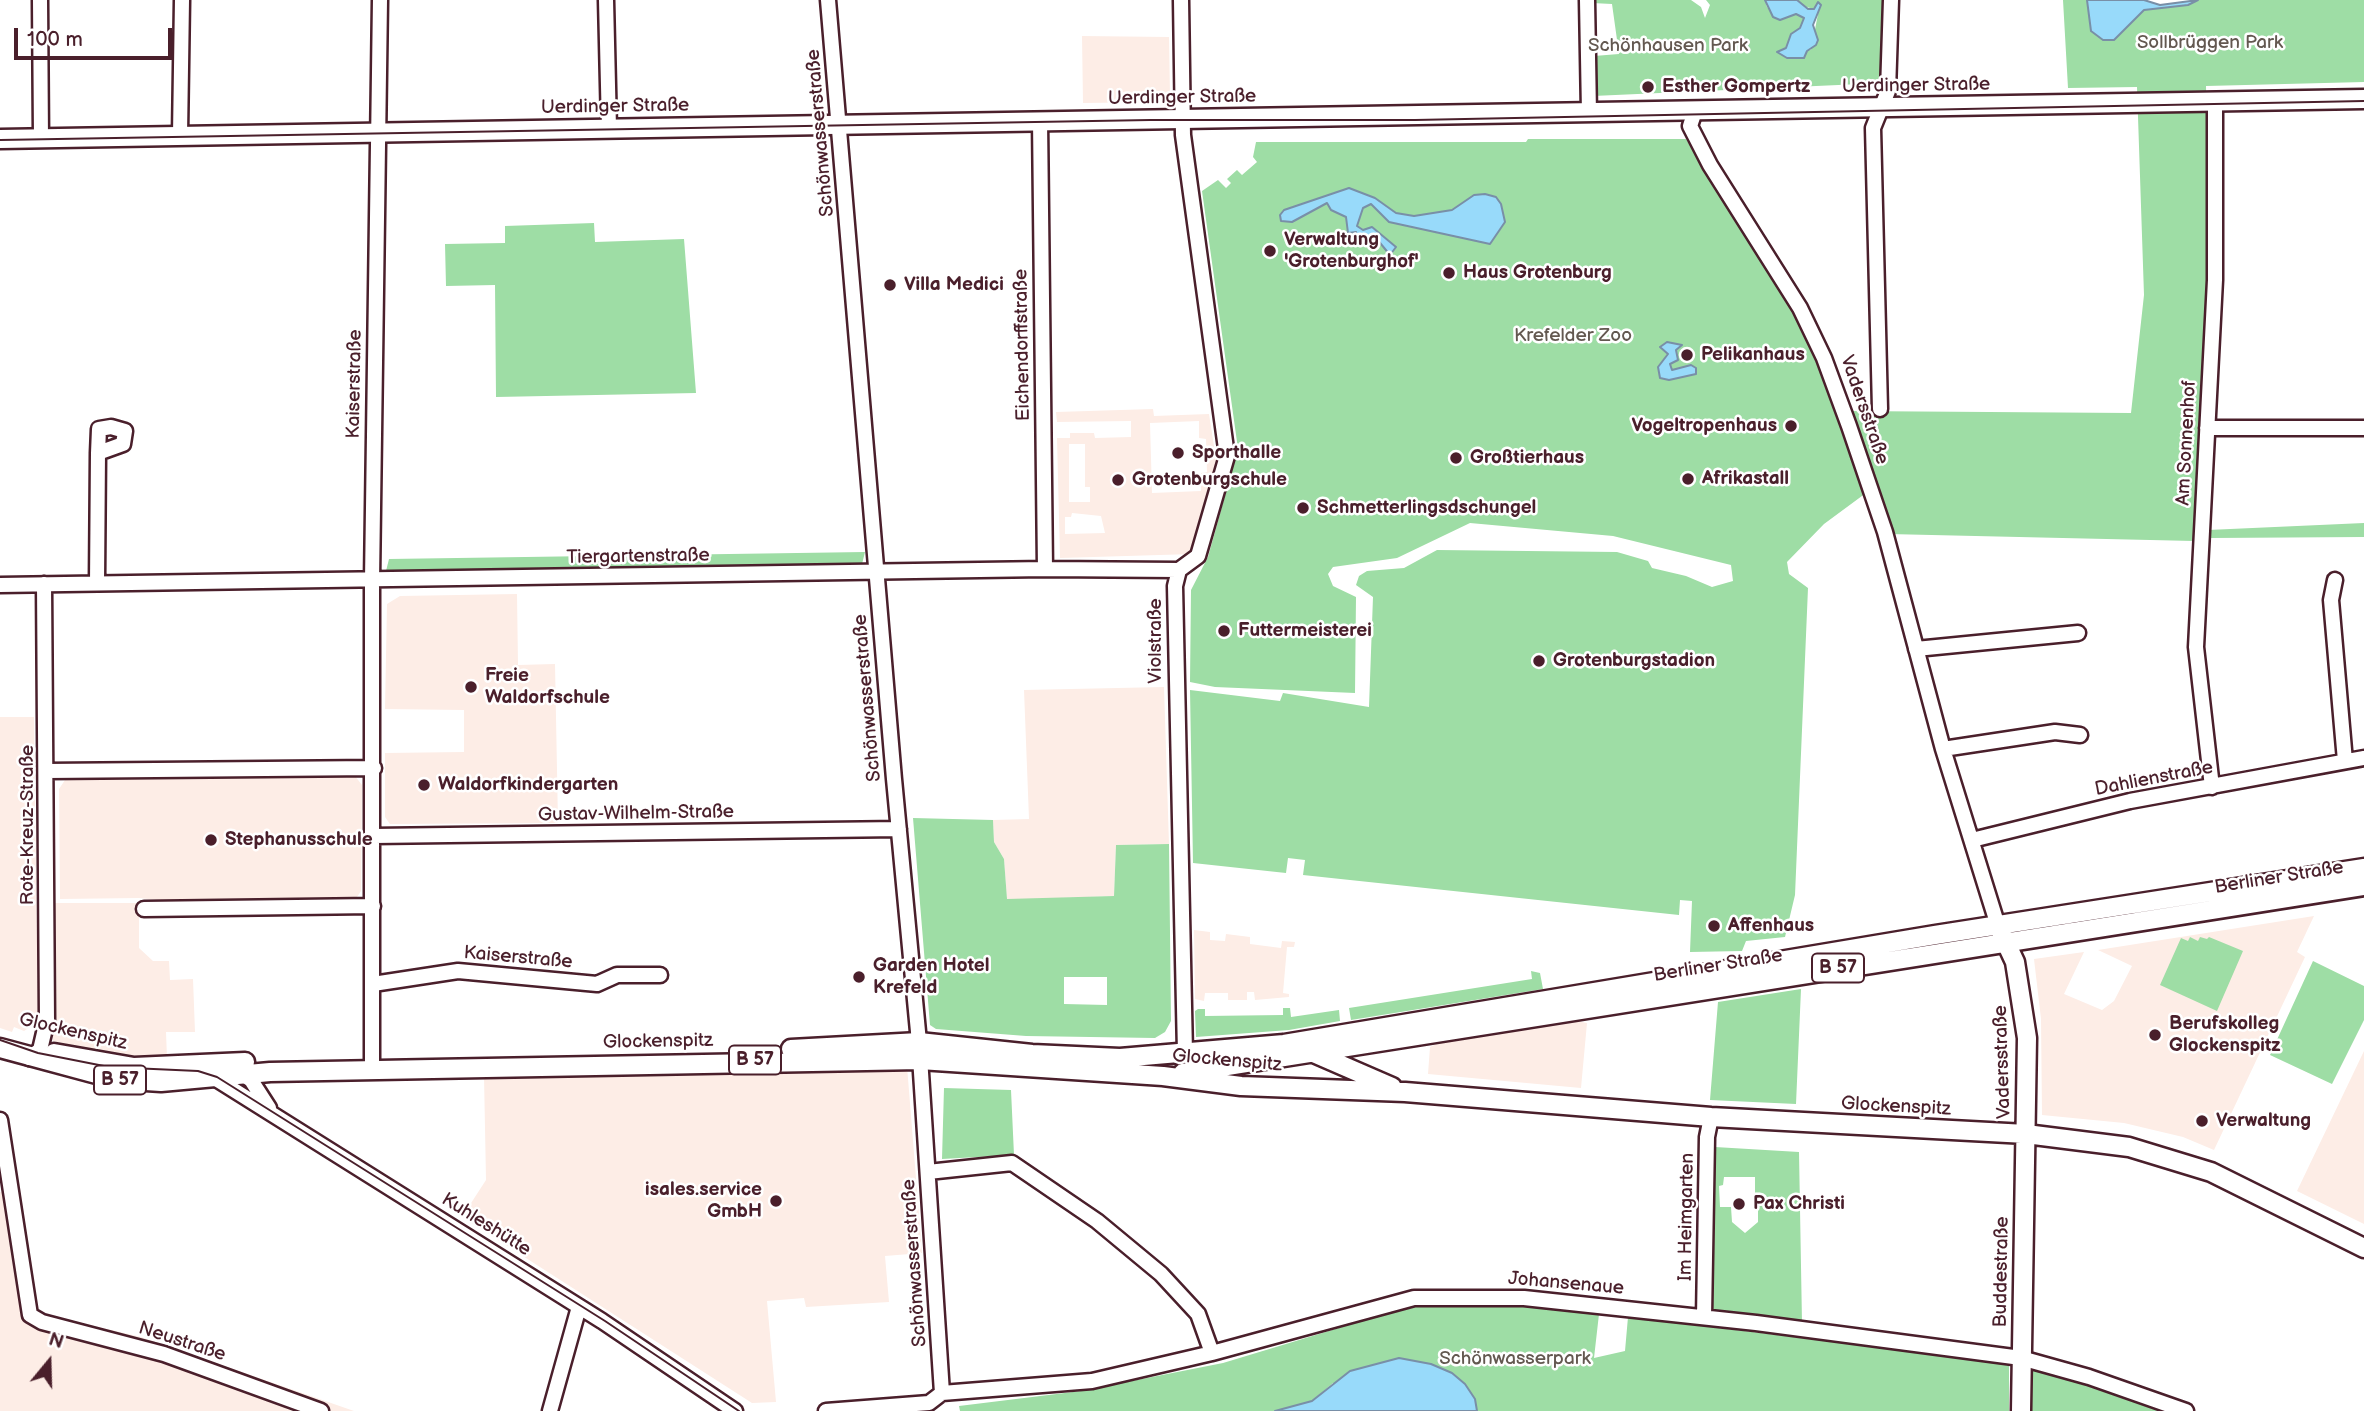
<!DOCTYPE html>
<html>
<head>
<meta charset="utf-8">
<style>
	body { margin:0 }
	#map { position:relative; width:2364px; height:1411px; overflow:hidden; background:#fff; font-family:"Balsamiq Sans",sans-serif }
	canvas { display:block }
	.north { position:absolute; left:14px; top:1327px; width:70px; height:70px; -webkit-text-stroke:5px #fff; paint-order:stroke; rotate:19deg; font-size:19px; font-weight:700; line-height:28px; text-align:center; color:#4a1f2b }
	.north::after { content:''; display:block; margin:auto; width:24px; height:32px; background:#4a1f2b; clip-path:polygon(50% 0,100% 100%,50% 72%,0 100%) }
	.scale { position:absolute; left:14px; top:28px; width:158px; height:32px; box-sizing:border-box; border:4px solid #4a1f2b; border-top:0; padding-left:9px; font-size:21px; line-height:24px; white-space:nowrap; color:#4a1f2b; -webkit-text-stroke:5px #fff; paint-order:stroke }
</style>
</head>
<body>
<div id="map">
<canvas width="2364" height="1411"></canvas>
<div class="north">N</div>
<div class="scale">100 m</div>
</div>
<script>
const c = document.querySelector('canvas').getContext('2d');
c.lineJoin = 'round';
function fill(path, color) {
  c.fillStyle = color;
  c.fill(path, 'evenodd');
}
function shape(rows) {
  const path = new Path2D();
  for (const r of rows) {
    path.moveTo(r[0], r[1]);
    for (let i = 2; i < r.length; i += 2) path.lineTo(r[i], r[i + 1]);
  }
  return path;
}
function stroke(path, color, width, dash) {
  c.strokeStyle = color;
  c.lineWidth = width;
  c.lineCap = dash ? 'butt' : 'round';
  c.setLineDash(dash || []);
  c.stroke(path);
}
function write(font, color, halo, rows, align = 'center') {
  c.font = font + ' "Balsamiq Sans",sans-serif';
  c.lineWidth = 5;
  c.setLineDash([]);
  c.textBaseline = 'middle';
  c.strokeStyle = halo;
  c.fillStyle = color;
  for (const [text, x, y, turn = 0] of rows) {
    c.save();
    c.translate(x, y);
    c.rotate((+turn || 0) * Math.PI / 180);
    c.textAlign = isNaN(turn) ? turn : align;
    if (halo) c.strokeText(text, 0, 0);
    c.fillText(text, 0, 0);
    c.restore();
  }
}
const built = shape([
	[1082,36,1169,37,1170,97,1166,102,1083,103],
	[1153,409,1154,416,1209,414,1217,466,1193,554,1060,558,1057,438,1070,438,1070,433,1094,433,1095,438,1131,437,1131,421,1057,422,1056,412],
	[1199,421,1199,438,1206,439,1207,472,1201,473,1201,491,1152,493,1150,423],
	[1069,444,1085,444,1085,487,1090,487,1090,502,1069,502],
	[1072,513,1101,516,1105,533,1065,534,1065,517,1071,517],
	[517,594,518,665,555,664,558,823,390,824,385,817,385,753,464,752,464,710,385,709,387,604,400,596],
	[1164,687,1169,844,1116,845,1114,896,1007,900,1004,859,994,842,993,820,1029,819,1024,690],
	[0,717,34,717,38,1015,33,1025,24,1031,14,1027,12,1032,0,1028],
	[355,776,362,785,361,891,355,900,177,902,139,898,60,899,59,789,65,780],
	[53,903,139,903,139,948,153,961,169,961,170,980,193,979,195,1032,166,1032,167,1058,106,1054,53,1041],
	[2314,916,2297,952,2305,957,2214,1150,2183,1137,2124,1123,2042,1115,2041,1019,2034,959,2084,952,2064,994,2102,1010,2114,1001,2132,966,2098,950],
	[1194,930,1210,932,1210,940,1225,941,1226,934,1250,937,1250,944,1281,948,1282,941,1295,942,1294,947,1287,947,1283,993,1289,994,1289,997,1255,1000,1254,992,1247,992,1247,1000,1228,1000,1228,993,1205,993,1204,1001,1195,999],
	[1571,1020,1587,1023,1581,1088,1428,1074,1430,1047,1443,1041],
	[2364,1051,2364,1224,2297,1191],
	[907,1066,922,1253,885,1256,889,1302,806,1307,804,1298,767,1301,776,1402,752,1403,462,1217,486,1180,484,1076],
	[20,1189,39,1313,141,1337,354,1411,0,1411,0,1192]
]);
const green = shape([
	[1592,0,1691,0,1701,7,1705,18,1710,5,1706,0,1765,0,1767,7,1784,19,1796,14,1804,18,1800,28,1791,34,1786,48,1777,52,1811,50,1818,14,1815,9,1801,6,1797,0,1886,0,1883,83,1593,96,1594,56,1619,54,1612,4,1592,3],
	[2063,0,2087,0,2091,31,2103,40,2114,40,2144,10,2188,5,2198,0,2364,0,2364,82,2206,86,2210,280,2194,541,1888,534,1847,411,2131,413,2144,295,2137,87,2068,88],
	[1528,139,1686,139,1793,307,1835,401,1866,493,1824,524,1787,562,1789,574,1808,588,1795,895,1785,937,1746,941,1742,951,1690,952,1692,901,1680,900,1679,915,1303,875,1305,860,1288,858,1286,873,1193,863,1190,690,1280,701,1283,693,1369,707,1373,597,1356,585,1359,576,1367,571,1404,568,1437,550,1617,552,1648,561,1652,568,1686,576,1712,587,1733,581,1731,565,1613,536,1470,523,1397,558,1333,567,1328,574,1333,586,1356,597,1355,693,1215,687,1190,682,1191,590,1208,557,1238,449,1202,191,1218,180,1226,188,1231,183,1227,179,1237,170,1242,175,1257,162,1253,157,1256,142,1526,142],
	[594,223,595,242,684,239,696,393,496,397,495,285,446,286,445,244,505,243,505,226],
	[2364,523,2364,537,2211,538,2208,530],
	[865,552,862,564,386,571,389,559],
	[913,818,993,820,994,842,1004,859,1007,899,1114,896,1116,845,1169,844,1171,1021,1165,1032,1155,1038,1026,1036,936,1029,930,1025],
	[1064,977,1107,977,1107,1005,1064,1004],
	[2190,937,2198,941,2200,937,2207,939,2209,937,2243,951,2217,1011,2160,985,2181,938,2188,941],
	[2313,961,2364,986,2364,1020,2332,1084,2270,1055],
	[1531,971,1540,973,1543,989,1351,1020,1349,1008,1532,979],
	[1801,989,1796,1104,1710,1100,1718,1002],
	[1283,1008,1290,1008,1291,1017,1339,1010,1340,1021,1289,1030,1196,1037,1195,1011,1198,1009,1205,1009,1205,1016,1283,1015],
	[944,1088,1011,1090,1014,1155,942,1159],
	[1715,1147,1799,1152,1802,1323,1712,1312],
	[1724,1177,1755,1177,1755,1193,1762,1194,1762,1201,1758,1202,1758,1222,1745,1233,1732,1222,1731,1207,1720,1207,1719,1186,1723,1185],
	[1415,1305,1521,1306,1599,1314,1594,1358,1625,1351,1628,1317,2009,1363,2009,1411,1477,1411,1475,1399,1465,1384,1333,1383,1312,1401,1275,1411,960,1411,959,1406,1081,1391,1223,1363],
	[2025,1364,2170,1411,2026,1411]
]);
const water = shape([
	[1765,0,1797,0,1808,9,1814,9,1818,2,1821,5,1813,25,1818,40,1816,45,1807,51,1804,58,1787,58,1777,52,1786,48,1791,34,1800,28,1804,18,1796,14,1780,20,1773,17,1765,0],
	[2087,0,2144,0,2160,5,2198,0,2188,5,2144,10,2114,40,2103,40,2091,31,2087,0],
	[1349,188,1375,198,1396,213,1414,216,1452,210,1474,195,1485,194,1496,197,1501,204,1505,222,1490,244,1389,222,1371,204,1363,208,1357,226,1363,230,1372,227,1396,247,1390,255,1376,238,1368,236,1361,241,1355,236,1356,232,1348,233,1346,217,1331,210,1327,203,1292,222,1281,221,1280,215,1284,210,1349,188],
	[1667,342,1682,345,1676,350,1678,360,1670,364,1672,370,1691,365,1696,368,1696,374,1669,380,1660,378,1658,367,1668,354,1660,347,1667,342],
	[1399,1358,1431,1364,1452,1373,1465,1384,1475,1399,1477,1411,1275,1411,1312,1401,1350,1371,1399,1358]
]);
const minor = shape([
	[40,0,41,138],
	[606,0,609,128],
	[828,0,894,779,919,1042,942,1393],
	[1181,0,1183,135,1227,456,1198,556,1179,570,1175,586,1185,1053],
	[1587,0,1589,113],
	[1695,111,1690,126,1710,165,1800,308,1824,358,1849,426,1885,532,1943,749,1998,926],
	[1040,120,1045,569],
	[180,135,182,0],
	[1880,409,1873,128,1888,91,1891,0],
	[2207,428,2364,428],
	[2335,580,2331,600,2345,761],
	[97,583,98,453,123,444,125,431,111,427,99,429,98,453],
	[0,585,1045,569,1179,570],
	[1916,649,2078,633],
	[1943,749,2055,732,2080,735],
	[47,771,374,768],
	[2212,787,2196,647,2215,280,2215,102],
	[374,836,899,829],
	[1972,840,2130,801,2364,758],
	[144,909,373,906],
	[373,984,458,971,597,984,617,975,660,975],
	[29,1058,40,1050,47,1020,44,584],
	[372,1070,372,580,380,0],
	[240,1072,251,1080,269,1108],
	[213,1077,602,1321,735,1411],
	[0,1120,30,1315,42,1322,164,1354,321,1411],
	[928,1172,1012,1163,1097,1221,1161,1274,1198,1314,1212,1353],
	[1704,1317,1707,1137,1711,1117],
	[942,1393,1092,1381,1212,1353,1414,1298,1524,1298,1756,1323,2021,1358,2089,1377,2186,1411],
	[550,1411,579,1307],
	[826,1411,929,1403,942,1393]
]);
const major = shape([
	[0,139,2364,99],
	[2001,932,2015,962,2027,1038,2021,1411],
	[0,1048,115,1079,161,1082,270,1072,920,1060,1163,1076,1241,1086,1405,1092,1711,1117,2026,1134,2129,1147,2211,1172,2364,1248],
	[791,1049,919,1042,1032,1054,1120,1058,1284,1044,1935,935,2364,868],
	[1309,1051,1392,1087],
	[54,1053,134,1067,245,1062],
	[1183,1073,2364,886]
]);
const tram = shape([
	[0,140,1150,120,1415,120,2364,101],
	[0,1040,38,1053,109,1067,198,1071,217,1077,605,1321,739,1411]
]);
const markers = [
	[1648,87,7,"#4a1f2b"],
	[1270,251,7,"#4a1f2b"],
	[1449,273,7,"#4a1f2b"],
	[890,285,7,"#4a1f2b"],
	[1687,355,7,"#4a1f2b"],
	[1791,426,7,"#4a1f2b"],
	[1178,453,7,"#4a1f2b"],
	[1456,458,7,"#4a1f2b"],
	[1688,479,7,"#4a1f2b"],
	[1118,480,7,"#4a1f2b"],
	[1303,508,7,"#4a1f2b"],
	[1224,631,7,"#4a1f2b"],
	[1539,661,7,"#4a1f2b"],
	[471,687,7,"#4a1f2b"],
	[424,785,7,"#4a1f2b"],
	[211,840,7,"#4a1f2b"],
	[1714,926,7,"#4a1f2b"],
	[859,977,7,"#4a1f2b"],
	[2155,1035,7,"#4a1f2b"],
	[2202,1121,7,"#4a1f2b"],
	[776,1201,7,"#4a1f2b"],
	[1739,1204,7,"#4a1f2b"]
];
const shields = [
	[1838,968,52],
	[755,1060,52],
	[120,1080,52]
];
const shieldNames = [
	["B 57",1838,968],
	["B 57",755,1060],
	["B 57",120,1080]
];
const parkNames = [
	["Sollbrüggen Park",2210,43],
	["Schönhausen Park",1668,46],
	["Krefelder Zoo",1573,336],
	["Schönwasserpark",1515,1359]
];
const streetNames = [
	["Uerdinger Straße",1916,86,-1],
	["Uerdinger Straße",1182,98,-1],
	["Uerdinger Straße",615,107,-1],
	["Schönwasserstraße",821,133,-95],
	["Eichendorffstraße",1023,345,-91],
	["Kaiserstraße",355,384,-89],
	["Vadersstraße",1864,410,71],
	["Am Sonnenhof",2187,443,-87],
	["Tiergartenstraße",638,557,-1],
	["Violstraße",1156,641,-90],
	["Schönwasserstraße",868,698,-95],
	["Dahlienstraße",2154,779,-11],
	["Gustav-Wilhelm-Straße",636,814,-1],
	["Rote-Kreuz-Straße",28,825,-90],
	["Berliner Straße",2279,878,-9],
	["Kaiserstraße",518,958,5],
	["Berliner Straße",1718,966,-9],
	["Glockenspitz",73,1032,13],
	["Glockenspitz",658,1042,-1],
	["Glockenspitz",1227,1061,5],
	["Vadersstraße",2003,1062,-92],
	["Glockenspitz",1896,1107,3],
	["Im Heimgarten",1687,1217,-89],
	["Kuhleshütte",486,1225,32],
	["Schönwasserstraße",915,1263,-94],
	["Buddestraße",2002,1272,-89],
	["Johansenaue",1566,1284,5],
	["Neustraße",182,1342,18]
];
const poiNames = [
	["Esther Gompertz",1662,87],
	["Verwaltung",1284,240],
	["'Grotenburghof'",1284,262],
	["Haus Grotenburg",1463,273],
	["Villa Medici",904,285],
	["Pelikanhaus",1701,355],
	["Vogeltropenhaus",1777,426,"right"],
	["Sporthalle",1192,453],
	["Großtierhaus",1470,458],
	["Afrikastall",1702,479],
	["Grotenburgschule",1132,480],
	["Schmetterlingsdschungel",1317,508],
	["Futtermeisterei",1238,631],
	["Grotenburgstadion",1553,661],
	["Freie",485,676],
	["Waldorfschule",485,698],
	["Waldorfkindergarten",438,785],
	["Stephanusschule",225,840],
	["Affenhaus",1728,926],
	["Garden Hotel",873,966],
	["Krefeld",873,988],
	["Berufskolleg",2169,1024],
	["Glockenspitz",2169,1046],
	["Verwaltung",2216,1121],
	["isales.service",762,1190,"right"],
	["GmbH",762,1212,"right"],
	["Pax Christi",1753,1204]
];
fill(built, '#fdede6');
fill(green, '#9edda5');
fill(water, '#98dafa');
stroke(water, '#798fa7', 2);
stroke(minor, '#4a1f2b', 19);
stroke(major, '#4a1f2b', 23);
stroke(minor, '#fff', 14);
stroke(major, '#fff', 18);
stroke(tram, '#4a1f2b', 2);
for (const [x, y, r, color] of markers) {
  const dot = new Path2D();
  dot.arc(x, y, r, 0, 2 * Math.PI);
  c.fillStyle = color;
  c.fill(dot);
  stroke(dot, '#fff', 2.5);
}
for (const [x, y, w] of shields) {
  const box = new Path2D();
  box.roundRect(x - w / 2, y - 14.5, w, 29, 5);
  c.fillStyle = '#fff';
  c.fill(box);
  stroke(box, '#4a1f2b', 2);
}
write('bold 18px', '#4a1f2b', null, shieldNames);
write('19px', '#635850', '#fff', parkNames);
write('19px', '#4a1f2b', '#fff', streetNames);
write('bold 19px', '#4a1f2b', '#fff', poiNames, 'left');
</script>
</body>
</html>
